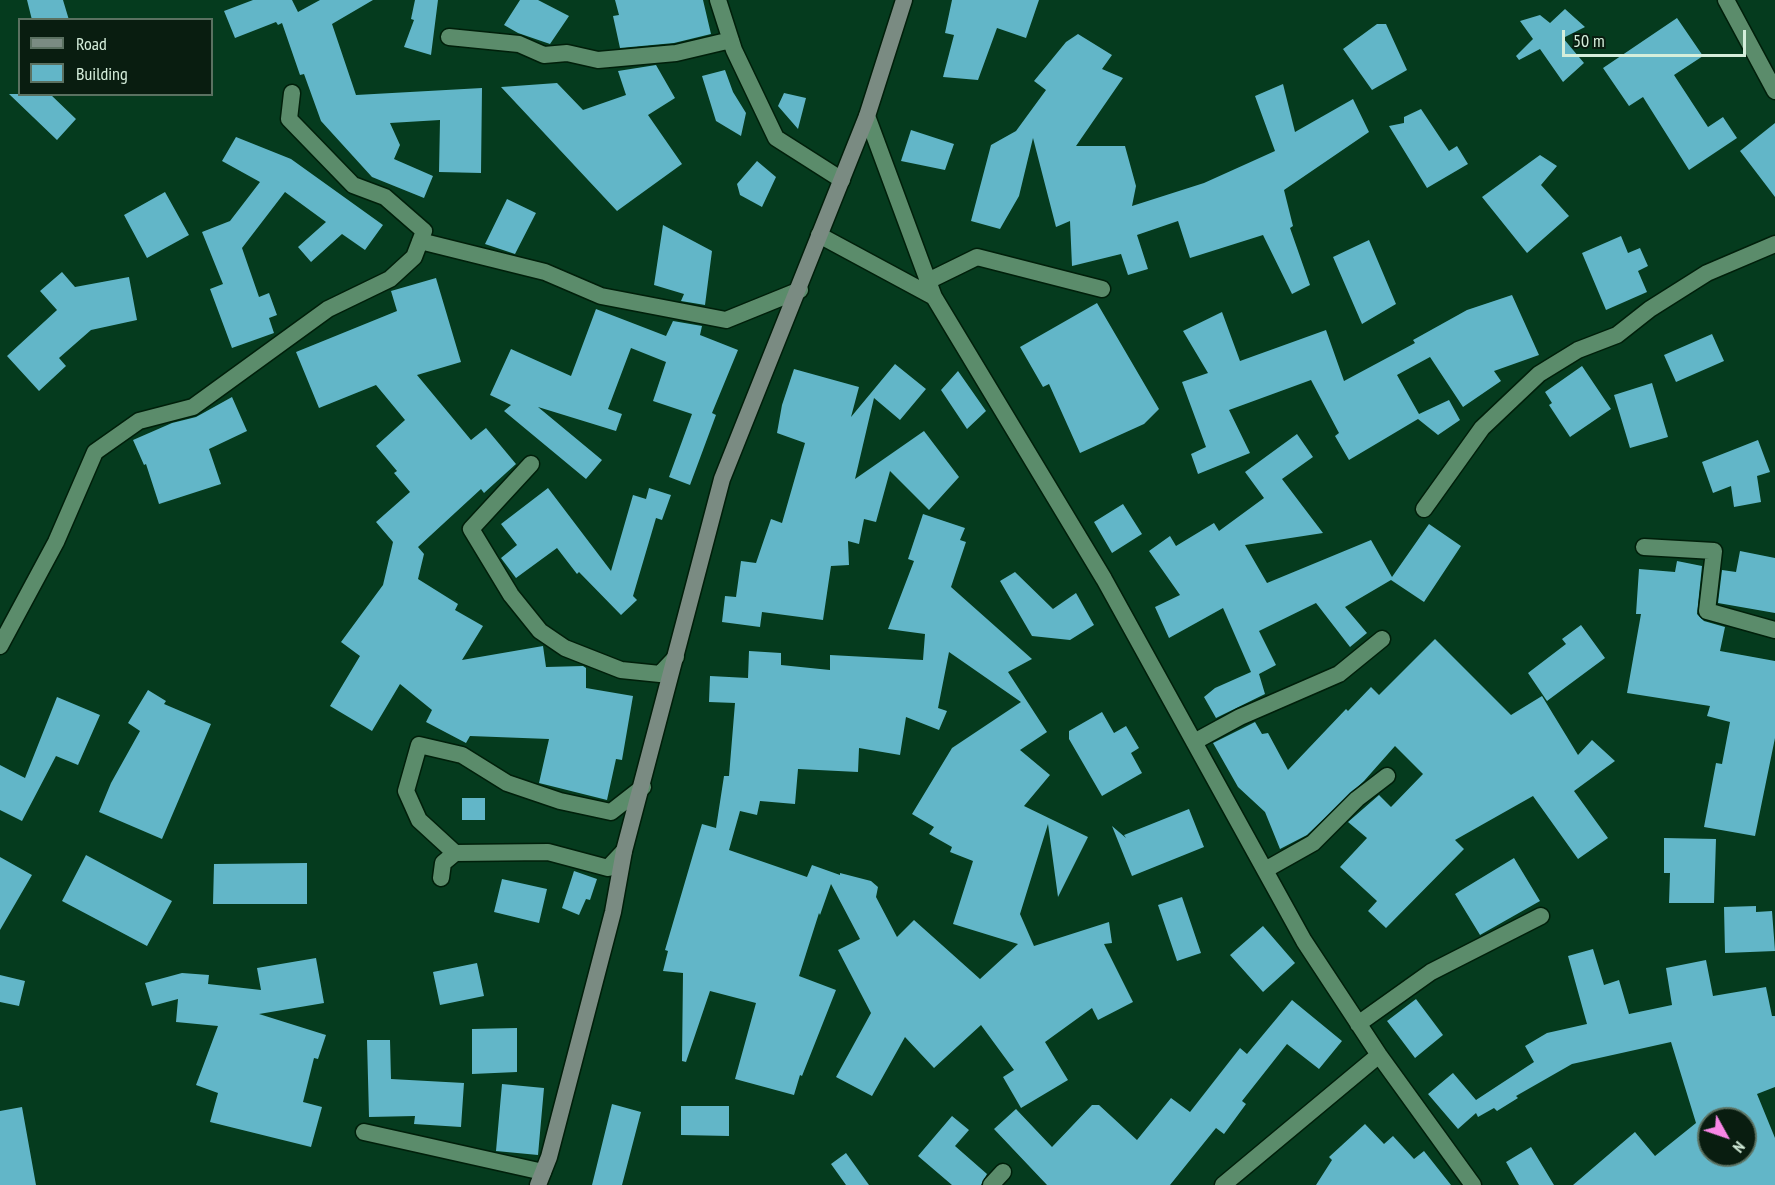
<!DOCTYPE html>
<html>
<head>
<meta charset="utf-8">
<style>
	body { margin:0 }
	#map { position:relative; width:1775px; height:1185px; overflow:hidden; background:#053b1e; font-family:"PT Sans Narrow",sans-serif }
	canvas { display:block }
	.legend { position:absolute; left:18px; top:18px; width:195px; height:78px; box-sizing:border-box; background:#091d10; border:2px solid #5b7161; margin:0; padding:8px 10px; list-style:none; font-size:18px; color:#d5eedb }
	.legend li { display:flex; align-items:center; gap:12px; height:30px }
	.legend b { width:30px; border:2px solid #5b7161 }
	.north { position:absolute; left:1697px; top:1107px; width:60px; height:60px; box-sizing:border-box; background:#091d10; border:2px solid #5b7161; border-radius:50%; rotate:130deg; font-size:16px; font-weight:700; line-height:24px; text-align:center; color:#d5eedb }
	.north::after { content:''; display:block; margin:auto; width:21px; height:27px; background:#fa87e7; clip-path:polygon(50% 0,100% 100%,50% 72%,0 100%) }
	.scale { position:absolute; left:1562px; top:30px; width:184px; height:27px; box-sizing:border-box; border:3px solid #d5eedb; border-top:0; padding-left:8px; font-size:18px; line-height:21px; white-space:nowrap; color:#d5eedb; -webkit-text-stroke:4px #091d10; paint-order:stroke }
</style>
</head>
<body>
<div id="map">
<canvas width="1775" height="1185"></canvas>
<ul class="legend">
<li><b style="height:8px;background:#7a8b82"></b>Road</li>
<li><b style="height:16px;background:#62b6c8"></b>Building</li>
</ul>
<div class="north">N</div>
<div class="scale">50 m</div>
</div>
<script>
const c = document.querySelector('canvas').getContext('2d');
c.lineJoin = 'round';
function fill(path, color) {
  c.fillStyle = color;
  c.fill(path, 'evenodd');
}
function shape(rows) {
  const path = new Path2D();
  for (const r of rows) {
    path.moveTo(r[0], r[1]);
    for (let i = 2; i < r.length; i += 2) path.lineTo(r[i], r[i + 1]);
  }
  return path;
}
function stroke(path, color, width, dash) {
  c.strokeStyle = color;
  c.lineWidth = width;
  c.lineCap = dash ? 'butt' : 'round';
  c.setLineDash(dash || []);
  c.stroke(path);
}
const building = shape([
	[27,0,63,0,69,20,32,20],
	[253,0,292,0,298,12,320,0,373,0,332,24,356,95,482,88,481,173,439,172,440,120,390,123,400,145,394,159,433,176,424,198,372,177,321,121,304,74,300,75,282,23,278,25,276,22,235,38,224,11],
	[415,0,438,0,431,55,404,47,414,20,411,19],
	[520,0,538,0,569,16,550,44,518,33,504,25],
	[615,0,703,0,711,34,674,43,620,48,613,16,619,15],
	[952,0,1039,0,1026,38,997,28,978,80,943,77,954,35,945,33],
	[1565,9,1585,27,1563,38,1584,63,1563,82,1540,49,1519,60,1516,56,1533,39,1520,21,1540,15,1550,23],
	[1677,18,1703,56,1674,75,1708,127,1723,117,1737,138,1689,170,1643,97,1629,106,1603,68],
	[1377,24,1386,24,1407,70,1372,90,1343,49],
	[1078,34,1112,55,1102,69,1123,78,1076,146,1125,146,1136,186,1132,206,1204,183,1275,151,1255,96,1283,84,1295,132,1353,99,1369,132,1284,190,1293,226,1290,228,1310,285,1292,294,1263,235,1190,258,1178,221,1137,235,1148,269,1128,275,1121,254,1072,266,1070,221,1056,227,1033,138,1019,196,1000,229,971,221,991,145,1016,131,1046,90,1034,81,1066,42],
	[656,65,675,98,648,115,682,164,617,211,501,87,557,83,583,110,626,95,618,71],
	[725,70,733,92,746,113,741,136,716,121,702,76],
	[784,93,806,98,798,129,778,106],
	[9,94,50,94,76,119,57,140],
	[1421,109,1449,151,1457,146,1468,164,1427,188,1389,126,1404,123,1404,117],
	[1775,123,1775,197,1740,151],
	[911,130,954,144,945,170,901,161],
	[236,137,291,159,383,225,365,250,342,234,311,262,298,247,326,222,285,192,242,248,259,297,269,293,277,315,269,318,274,333,232,348,210,289,223,284,202,232,230,221,260,182,222,161],
	[1540,155,1557,166,1541,185,1569,216,1527,253,1482,197],
	[757,161,776,177,762,207,740,195,737,184],
	[165,192,189,235,147,258,124,215],
	[507,199,536,213,515,254,485,244],
	[663,225,712,251,705,305,681,301,684,294,654,285],
	[1621,236,1628,253,1640,248,1648,266,1638,271,1647,292,1606,310,1582,253],
	[1369,240,1396,304,1362,324,1333,257],
	[62,272,75,287,129,277,137,320,91,330,59,358,66,366,39,391,7,356,57,310,40,291],
	[436,278,461,362,417,375,471,440,486,428,516,464,484,493,481,489,418,547,424,554,418,579,458,604,455,610,483,626,462,660,543,646,546,667,583,666,586,668,586,688,633,696,622,760,616,759,607,800,539,783,549,739,470,736,466,743,426,722,432,710,400,684,372,731,330,706,360,656,341,642,383,585,393,542,376,522,410,492,394,473,397,471,376,446,405,420,376,385,319,408,296,352,397,311,391,291],
	[1512,295,1539,355,1494,371,1501,381,1463,407,1430,357,1397,375,1419,414,1449,400,1460,420,1438,435,1418,419,1349,460,1335,436,1339,433,1311,380,1229,410,1250,453,1198,474,1191,454,1206,447,1182,382,1208,373,1183,331,1222,312,1240,361,1326,330,1344,381,1415,343,1413,340,1467,310],
	[1097,303,1159,409,1144,424,1080,453,1049,384,1043,387,1020,347],
	[596,309,666,336,673,321,702,326,700,335,738,350,712,413,716,415,690,485,669,477,692,414,653,401,666,362,631,348,608,409,622,414,616,431,538,407,602,460,586,479,504,411,511,405,490,395,511,349,571,376],
	[1712,334,1724,361,1676,382,1664,355],
	[895,364,926,389,900,420,874,398,855,479,924,431,959,477,929,510,890,471,876,522,864,519,859,544,848,541,849,565,831,566,823,620,762,612,760,627,722,622,725,596,736,597,741,561,756,563,771,519,782,523,805,443,777,433,782,405,794,369,859,387,851,417],
	[1582,366,1611,409,1570,437,1549,405,1552,403,1545,392],
	[958,371,986,411,967,429,941,390],
	[1652,383,1668,437,1630,448,1614,395],
	[232,397,247,431,209,449,221,484,159,504,146,464,144,465,133,440,172,423,196,417],
	[1297,434,1313,457,1282,479,1323,533,1245,545,1267,583,1371,540,1392,577,1429,524,1461,546,1424,602,1391,580,1345,607,1367,633,1350,647,1316,603,1259,631,1276,665,1259,674,1265,694,1216,718,1204,697,1215,688,1251,672,1223,608,1169,638,1155,607,1180,595,1149,551,1170,536,1176,546,1214,523,1219,531,1264,498,1245,472],
	[1758,440,1770,472,1757,476,1761,502,1734,507,1731,486,1713,493,1702,462],
	[548,488,611,571,633,495,646,499,649,488,671,495,662,520,656,518,633,596,637,600,621,615,579,572,577,574,557,548,516,578,501,558,517,545,501,524],
	[1123,504,1142,534,1112,553,1094,522],
	[923,514,965,528,960,540,966,542,951,587,1032,659,1008,672,1047,732,1020,750,1050,775,1024,806,1088,837,1058,897,1048,824,1020,914,1034,946,1109,922,1112,943,1104,944,1133,1002,1098,1020,1092,1008,1045,1042,1068,1080,1021,1108,1003,1077,1014,1070,981,1025,934,1068,905,1037,872,1096,836,1077,871,1013,838,950,860,939,831,884,820,915,819,913,799,976,836,990,802,1076,800,1075,794,1095,735,1079,756,1003,710,991,686,1062,682,1061,683,973,663,971,668,951,665,950,702,824,716,828,724,776,729,776,735,703,709,702,710,676,748,678,749,651,781,653,781,665,830,670,830,655,923,660,925,634,888,629,914,561,908,559],
	[949,652,1021,702,952,748,912,814,934,827,929,834,952,847,950,852,973,861,953,924,1018,944,980,979,914,920,897,937,876,897,878,887,871,881,840,873,840,875,812,865,807,877,729,850,740,811,757,815,760,801,795,804,798,769,858,772,859,748,900,755,906,717,939,730,947,711,938,708],
	[1740,551,1775,558,1775,613,1718,603,1722,570,1736,572],
	[1677,561,1702,566,1697,614,1704,621,1725,627,1720,651,1775,661,1775,738,1755,836,1704,827,1716,763,1722,764,1730,722,1707,716,1710,706,1627,693,1641,614,1636,614,1639,569,1675,572],
	[1015,572,1053,609,1076,593,1094,625,1070,640,1032,636,1000,581],
	[1581,625,1605,658,1547,701,1528,673,1566,644,1562,639],
	[1435,639,1511,715,1542,696,1578,755,1592,740,1615,761,1574,791,1608,838,1578,859,1533,796,1455,840,1464,849,1386,928,1368,911,1377,901,1340,867,1367,838,1348,822,1379,795,1391,807,1423,774,1395,746,1364,781,1307,835,1280,849,1265,812,1238,787,1213,743,1255,722,1262,734,1268,733,1288,770,1346,709,1348,711,1371,687,1379,695],
	[148,690,166,701,164,704,211,724,162,839,99,812,111,783,140,731,128,723],
	[57,697,100,715,78,765,56,756,22,821,0,810,0,765,25,778],
	[1102,712,1114,733,1126,726,1139,748,1131,753,1142,773,1102,796,1069,739,1069,731],
	[462,798,485,798,485,820,462,820],
	[1189,809,1204,847,1132,876,1112,826,1126,838,1124,835],
	[1664,838,1716,839,1714,903,1669,903,1670,873,1664,873],
	[86,855,172,901,147,946,62,901],
	[0,857,32,875,0,930],
	[1514,858,1540,901,1480,935,1455,894],
	[307,863,307,904,213,904,214,864],
	[574,871,597,879,590,900,586,899,579,915,562,908],
	[502,879,547,889,539,923,494,912],
	[1182,897,1201,953,1177,961,1158,905],
	[1756,906,1756,912,1772,911,1775,951,1725,953,1724,907],
	[1263,926,1295,963,1263,992,1230,955],
	[1593,949,1604,985,1619,980,1629,1014,1672,1005,1666,968,1706,960,1713,996,1766,987,1772,1016,1775,1016,1775,1087,1757,1094,1775,1138,1775,1185,1573,1185,1635,1132,1655,1156,1696,1123,1671,1042,1572,1064,1516,1096,1518,1098,1497,1111,1494,1108,1478,1117,1476,1113,1458,1129,1428,1094,1453,1073,1476,1100,1534,1062,1525,1046,1547,1033,1587,1024,1568,956],
	[1709,1119,1745,1119,1745,1155,1709,1155],
	[316,958,324,1003,259,1014,326,1035,318,1059,314,1058,303,1102,322,1107,311,1147,210,1122,218,1093,196,1085,218,1026,176,1022,178,999,152,1006,145,983,182,973,209,975,208,984,261,990,257,968],
	[477,963,484,996,440,1005,433,972],
	[0,975,25,981,19,1006,0,1002],
	[1416,999,1443,1035,1415,1058,1387,1021],
	[1292,1000,1342,1041,1319,1069,1287,1044,1242,1101,1246,1104,1224,1134,1216,1128,1170,1185,1047,1185,994,1129,1016,1109,1052,1147,1092,1105,1099,1105,1137,1140,1171,1098,1190,1112,1240,1048,1247,1054],
	[517,1028,517,1072,472,1074,472,1029],
	[367,1040,390,1040,391,1079,464,1083,461,1127,414,1124,415,1116,369,1117],
	[502,1084,544,1088,538,1155,496,1151],
	[612,1104,641,1112,622,1185,592,1185],
	[681,1106,729,1106,729,1136,681,1135],
	[22,1107,36,1185,0,1185,0,1111],
	[952,1116,969,1130,955,1146,987,1174,981,1185,952,1185,918,1156],
	[1365,1124,1384,1144,1393,1136,1414,1159,1424,1151,1451,1185,1316,1185,1332,1160,1329,1157],
	[1531,1147,1554,1185,1519,1185,1506,1162],
	[846,1153,869,1185,846,1185,831,1164]
]);
const minor = shape([
	[718,0,734,50,776,138,842,180],
	[1726,0,1775,91],
	[449,37,519,44,544,55,567,53,598,60,676,53,731,40],
	[867,116,934,297,1104,579,1304,941,1379,1055,1473,1185],
	[819,235,934,297],
	[420,241,545,272,601,296,726,320,800,290],
	[928,281,977,257,1102,289],
	[531,464,471,529,511,595,540,631,565,648,621,670,660,674,676,657],
	[1424,509,1482,428,1539,374,1578,350,1617,335,1650,309,1707,273,1775,244],
	[1644,547,1714,551,1707,611,1775,630],
	[0,646,56,542,95,452,139,421,193,407,328,309,390,279,414,257,424,231,385,197,353,185,289,119,292,93],
	[1194,742,1240,717,1339,674,1382,639],
	[455,853,419,820,406,791,419,745,462,755,507,783,560,801,611,812,643,787],
	[1265,870,1313,843,1357,799,1387,776],
	[441,878,443,863,455,853,548,852,608,868,624,851],
	[1358,1024,1431,972,1541,916],
	[364,1132,543,1172],
	[991,1185,1003,1172],
	[1223,1185,1379,1055]
]);
const secondary = shape([
	[538,1185,549,1157,613,912,624,851,722,479,867,116,904,0]
]);
fill(building, '#62b6c8');
stroke(minor, '#001f0a', 19);
stroke(secondary, '#001f0a', 19);
stroke(minor, '#5b8c6b', 16);
stroke(secondary, '#7a8b82', 16);
</script>
</body>
</html>
